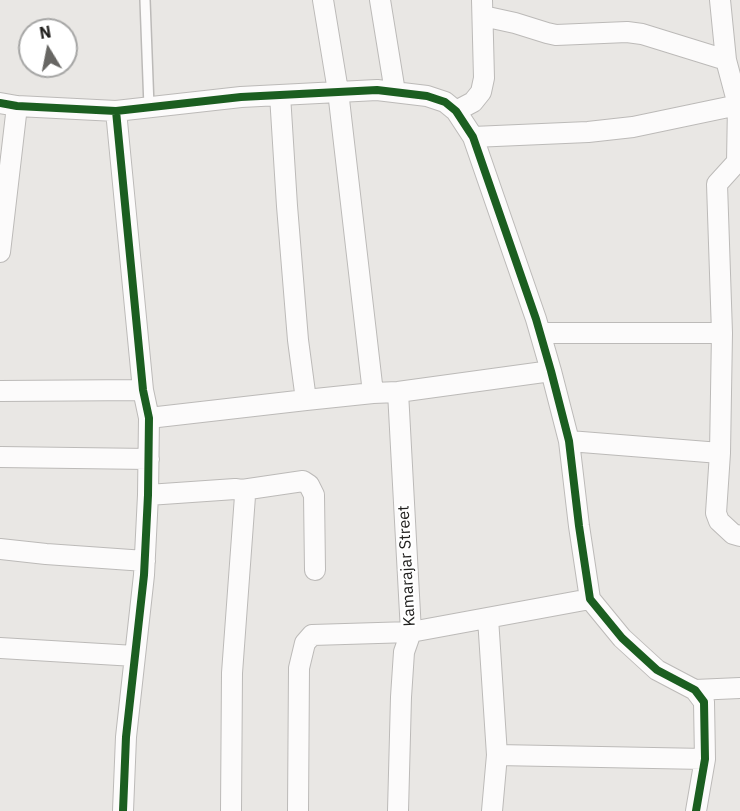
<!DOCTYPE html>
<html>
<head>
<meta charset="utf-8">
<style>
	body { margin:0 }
	#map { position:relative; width:740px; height:811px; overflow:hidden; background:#e9e7e4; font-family:"IBM Plex Sans",sans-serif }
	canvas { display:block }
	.north { position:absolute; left:18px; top:18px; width:60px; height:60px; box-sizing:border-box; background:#fff; border:2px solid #a6a6a5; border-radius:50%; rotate:350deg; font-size:16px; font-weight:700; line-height:24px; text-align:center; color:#21201e }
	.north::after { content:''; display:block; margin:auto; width:21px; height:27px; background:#676663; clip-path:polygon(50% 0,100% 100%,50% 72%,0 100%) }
</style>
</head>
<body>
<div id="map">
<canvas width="740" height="811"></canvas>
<div class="north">N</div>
</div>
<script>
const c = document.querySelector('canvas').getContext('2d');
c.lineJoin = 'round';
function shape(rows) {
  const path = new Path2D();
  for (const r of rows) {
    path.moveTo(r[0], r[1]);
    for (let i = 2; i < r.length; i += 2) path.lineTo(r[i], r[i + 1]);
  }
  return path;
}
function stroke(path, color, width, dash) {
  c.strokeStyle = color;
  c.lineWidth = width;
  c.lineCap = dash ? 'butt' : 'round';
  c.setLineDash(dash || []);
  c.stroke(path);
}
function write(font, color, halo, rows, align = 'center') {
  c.font = font + ' "IBM Plex Sans",sans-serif';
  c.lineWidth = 4.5;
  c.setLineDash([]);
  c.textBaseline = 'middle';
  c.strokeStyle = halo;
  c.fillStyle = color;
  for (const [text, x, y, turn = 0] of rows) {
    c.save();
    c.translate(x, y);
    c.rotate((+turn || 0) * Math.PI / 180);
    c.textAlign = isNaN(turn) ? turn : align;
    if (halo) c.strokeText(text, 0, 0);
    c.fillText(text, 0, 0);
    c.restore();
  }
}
const lane = shape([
	[145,0,149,107]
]);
const street = shape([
	[323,0,338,91,373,393],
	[380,0,395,92],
	[720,0,726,60,738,105,737,162],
	[483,16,515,23,547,33,556,35,627,32,642,34,726,60],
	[280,95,287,206,298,340,306,400],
	[0,103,17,106,116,111,241,97,377,90,427,96,445,102,456,111,473,137,536,319,551,371,569,441,579,526,590,599,622,638,657,670,695,690,704,702,705,759,696,811],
	[116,111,143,390,149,418,148,495,144,575,126,737,123,811],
	[456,111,473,102,481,92,484,78,482,0],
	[473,137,588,132,633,127,738,105],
	[740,162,737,162,717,184,722,333,720,453,716,513,719,521,733,534,740,536],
	[0,252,17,106],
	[540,333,722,333],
	[0,391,143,390],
	[398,392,411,632,404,652,401,697,398,811],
	[149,418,306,400,373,393,398,392,551,371],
	[569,441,720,453],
	[0,457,149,459],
	[242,490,303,481,309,485,314,495,315,570],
	[148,495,235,489,242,490,245,496,232,673,231,811],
	[0,549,46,554,145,561],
	[488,618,497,755,492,811],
	[0,648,135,656],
	[695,690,740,688],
	[497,755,705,759],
	[298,811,299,668,305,643,312,635,411,632,590,599]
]);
const cycleway = shape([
	[0,103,17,106,116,111,241,97,377,90,427,96,445,102,456,111,473,137,536,319,551,371,569,441,579,526,590,599,622,638,657,670,695,690,704,702,705,759,696,811],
	[116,111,143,390,149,418,148,495,144,575,126,737,123,811]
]);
const streetNames = [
	["Kamarajar Street",407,566,-93]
];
stroke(lane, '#bcbab8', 12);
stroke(street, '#bcbab8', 22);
stroke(lane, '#fcfbfb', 9);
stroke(street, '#fcfbfb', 20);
stroke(cycleway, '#1b5e20', 8);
write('16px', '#21201e', '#fff', streetNames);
</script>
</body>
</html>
